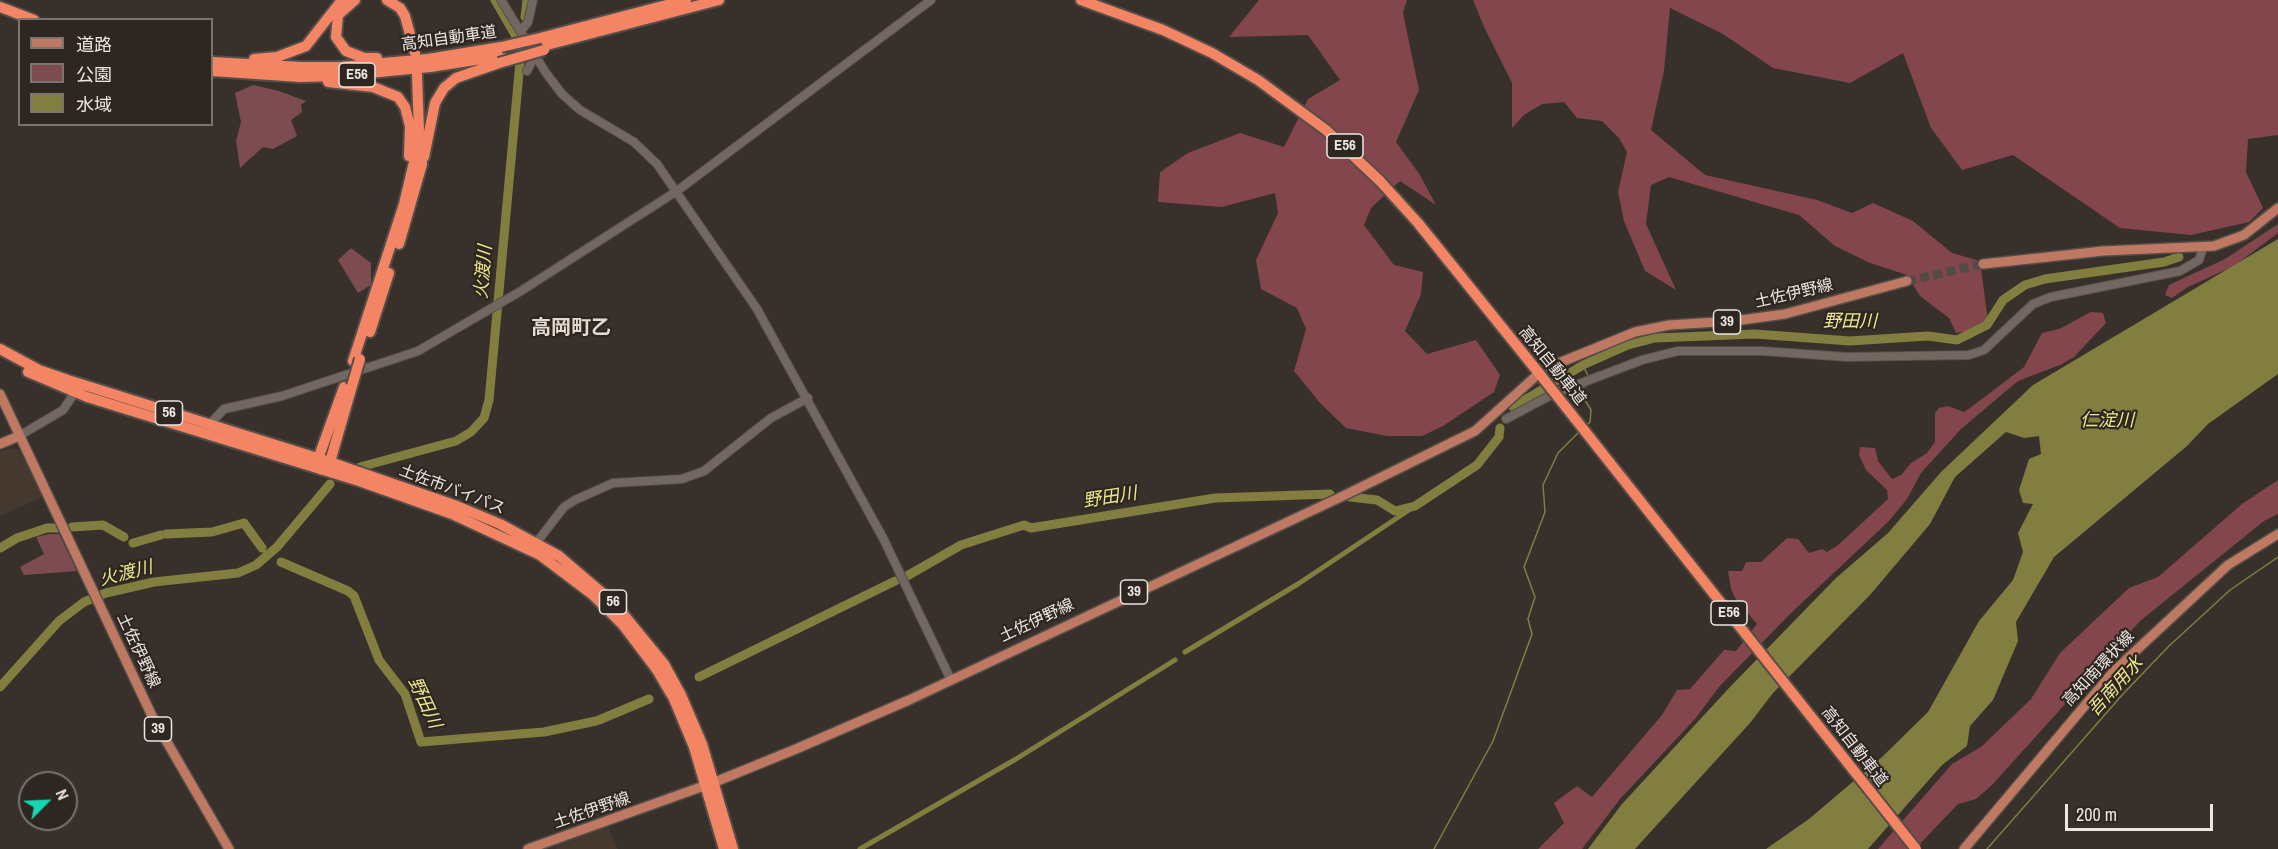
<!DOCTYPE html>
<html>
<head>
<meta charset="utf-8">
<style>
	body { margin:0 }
	#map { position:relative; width:2278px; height:849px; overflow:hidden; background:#38302a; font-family:"Archivo Narrow","Noto Sans JP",sans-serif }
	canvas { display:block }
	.legend { position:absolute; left:18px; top:18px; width:195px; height:108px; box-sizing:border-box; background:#2e2620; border:2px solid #7a736e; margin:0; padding:8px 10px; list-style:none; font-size:18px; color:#ece6e2 }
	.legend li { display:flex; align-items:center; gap:12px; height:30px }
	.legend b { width:30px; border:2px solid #7a736e }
	.north { position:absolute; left:18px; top:771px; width:60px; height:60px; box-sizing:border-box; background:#2e2620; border:2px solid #7a736e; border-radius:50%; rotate:66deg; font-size:16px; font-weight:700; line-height:24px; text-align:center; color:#ece6e2 }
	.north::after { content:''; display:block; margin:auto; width:21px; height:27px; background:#15d5b3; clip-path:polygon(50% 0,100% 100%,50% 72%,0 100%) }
	.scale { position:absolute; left:2065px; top:804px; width:148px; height:27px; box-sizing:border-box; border:3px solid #ece6e2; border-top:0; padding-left:8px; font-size:18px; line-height:21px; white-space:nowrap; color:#ece6e2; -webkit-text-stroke:4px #2e2620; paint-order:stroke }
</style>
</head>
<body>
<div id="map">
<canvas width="2278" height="849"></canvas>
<ul class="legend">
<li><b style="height:8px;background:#bf7963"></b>道路</li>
<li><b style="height:16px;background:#7c4c51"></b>公園</li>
<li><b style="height:16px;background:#817e40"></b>水域</li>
</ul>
<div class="north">N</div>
<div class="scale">200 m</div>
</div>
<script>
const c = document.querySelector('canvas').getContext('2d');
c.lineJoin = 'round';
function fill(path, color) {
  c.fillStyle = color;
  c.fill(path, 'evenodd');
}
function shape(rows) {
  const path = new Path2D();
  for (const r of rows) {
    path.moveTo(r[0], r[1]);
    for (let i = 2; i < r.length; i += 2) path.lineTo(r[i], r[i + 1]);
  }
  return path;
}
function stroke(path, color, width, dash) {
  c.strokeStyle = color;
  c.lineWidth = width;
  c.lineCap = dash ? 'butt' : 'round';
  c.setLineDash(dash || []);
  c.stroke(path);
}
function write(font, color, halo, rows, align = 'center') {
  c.font = font + ' "Archivo Narrow","Noto Sans JP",sans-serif';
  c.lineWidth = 4.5;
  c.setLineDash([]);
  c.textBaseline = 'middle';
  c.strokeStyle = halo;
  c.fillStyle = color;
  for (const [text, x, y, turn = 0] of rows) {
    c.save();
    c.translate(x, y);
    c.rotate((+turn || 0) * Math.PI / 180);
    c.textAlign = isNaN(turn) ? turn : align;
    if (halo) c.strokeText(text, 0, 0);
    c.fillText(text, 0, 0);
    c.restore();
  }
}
const built = shape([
	[16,448,20,451,43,497,0,516,0,451],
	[607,825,618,849,556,849,555,845]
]);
const green = shape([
	[253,85,279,91,306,101,301,105,302,112,291,120,297,136,273,149,263,147,240,168,236,141,241,122,235,93],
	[351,248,371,263,371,285,358,293,338,260],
	[49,534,59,534,77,571,24,575,20,567,44,554,36,537]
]);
const forest = shape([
	[1259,0,1407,0,1403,13,1419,90,1396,142,1420,175,1436,205,1400,181,1371,208,1364,225,1394,265,1423,272,1421,294,1405,331,1427,354,1476,340,1500,375,1494,392,1443,426,1422,436,1387,436,1346,428,1320,403,1294,371,1306,329,1297,308,1261,289,1256,260,1278,213,1275,193,1222,207,1158,202,1160,172,1188,153,1240,133,1284,147,1308,99,1340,80,1308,35,1229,37],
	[1473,0,2278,0,2278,135,2248,139,2246,172,2263,208,2249,222,2191,235,2120,228,2013,155,1962,170,1931,128,1903,53,1850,83,1773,68,1723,34,1670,8,1664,71,1651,130,1705,175,1817,200,1852,213,1873,203,1913,221,1952,253,1980,261,1988,321,1975,330,1956,333,1949,318,1920,296,1907,275,1870,263,1835,246,1799,215,1669,177,1651,185,1646,224,1676,290,1645,271,1624,221,1618,192,1627,152,1619,138,1602,121,1577,118,1564,102,1542,104,1524,115,1512,128,1512,83,1485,29],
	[2278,224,2278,233,2234,266,2188,287,2172,298,2165,295,2169,285,2225,259],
	[2091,312,2103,313,2106,323,2074,357,2060,365,2018,381,1961,429,1921,473,1907,499,1889,521,1790,614,1719,687,1695,719,1620,799,1582,849,1538,849,1564,823,1554,803,1577,786,1592,797,1662,715,1677,690,1690,689,1724,650,1736,651,1757,624,1735,598,1731,589,1728,571,1742,571,1746,562,1761,562,1787,538,1798,539,1809,553,1822,549,1827,552,1837,546,1888,499,1887,490,1866,470,1859,455,1860,447,1875,448,1878,461,1892,479,1901,475,1911,463,1927,453,1935,442,1935,413,1939,408,1948,406,1964,412,1974,405,2024,367,2042,333,2059,329],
	[2278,480,2278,514,2264,521,2140,621,1992,785,1976,799,1958,804,1915,849,1878,849,1952,764,1981,747,2031,699,2060,653,2129,588,2158,577,2242,504]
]);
const water = shape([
	[2278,239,2278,374,2208,424,2187,446,2054,557,2016,622,2018,641,1993,700,1970,726,1967,746,1942,765,1868,849,1766,849,1809,819,1882,757,1928,712,1979,621,2013,580,2023,552,2018,533,2033,504,2023,503,2019,490,2029,459,2041,454,2039,436,2024,438,2006,432,1955,477,1930,524,1870,595,1773,693,1750,723,1635,849,1588,849,1622,804,1729,688,1836,578,1888,533,1941,472,2033,385]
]);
const stream = shape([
	[1583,365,1589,378],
	[1586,426,1590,422,1591,410,1579,390,1589,384],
	[1434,849,1493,741,1532,634,1528,619,1535,597,1524,567,1545,512,1543,485,1558,453,1580,431],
	[1987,849,2123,694,2169,646,2230,590,2278,557]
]);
const canal = shape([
	[1185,652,1298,584,1415,506],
	[860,849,1016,759,1175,660]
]);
const river = shape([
	[495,0,521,45],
	[525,17,527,0],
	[1513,407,1583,365,1628,345,1655,338,1755,334,1850,341,1928,336,1957,340,1987,325,2003,300,2025,285,2045,279,2164,262,2179,257],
	[360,467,456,441,471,432,484,418,489,400,522,40],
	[1350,497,1377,500,1395,511,1415,506,1477,465,1499,437,1500,428],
	[72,527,103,525,124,537],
	[166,534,212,532,244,523,262,548],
	[133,543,161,535],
	[0,548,17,538,47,528,58,528],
	[281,562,348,591,354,596,379,660,405,694,421,742,544,732,596,721],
	[907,576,961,545,1024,525,1031,528,1215,498,1330,494],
	[699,677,895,581],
	[0,687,59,621,84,602,106,593,154,582,238,573,256,565,277,547,330,484],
	[599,720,649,699]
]);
const majorTunnel = shape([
	[1907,281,1983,264]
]);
const minor = shape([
	[501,0,546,73,562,94,580,110,634,142,657,164,757,309,883,538,950,678],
	[521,31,528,22,533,0],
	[527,71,535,55],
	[1506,419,1555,393,1642,360,1678,351,1762,351,1847,357,1969,355,1984,350,2033,304,2051,297,2180,271,2199,260,2203,248],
	[207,427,224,409,282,396,418,351,521,291,677,191,931,0],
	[19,436,63,410,77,389],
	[533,547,564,507,575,500,613,483,682,479,704,471,771,418,808,398]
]);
const major = shape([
	[1983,264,2103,251,2214,246,2244,235,2278,208],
	[1549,367,1635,332,1669,325,1734,321,1785,314,1907,281],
	[0,394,153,718,229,849],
	[0,444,19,436],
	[528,849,715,782,796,749,909,700,1343,496,1475,431,1536,376],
	[1964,849,2114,671,2228,565,2278,534]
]);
const highway = shape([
	[355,0,338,15,336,37,346,51,364,58,377,58],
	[387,0,400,8,405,16,415,53],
	[1081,0,1163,30,1212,53,1258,80,1326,130,1380,181,1418,223,1542,377],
	[0,7,34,20],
	[540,38,686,0],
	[543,46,719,0],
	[254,59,277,57,306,46,342,0],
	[212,62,301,67,339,67,428,59,501,47],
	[212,71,300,77,339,76,430,67,501,56],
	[328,82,373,87,398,97,405,107,410,126,409,156],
	[424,157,435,103,444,88,456,78,499,63],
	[399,244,422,164,421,149],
	[370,332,389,273],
	[0,349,39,370,68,380,330,462,457,506,500,524,559,556,614,603,664,664,681,695,702,744,733,849],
	[353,361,404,204,414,162,419,131,417,75],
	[28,372,87,397,359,481,452,514,540,555,593,595,623,625,657,670,674,699,694,747,724,849],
	[344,387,318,459,322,470,330,462,352,386]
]);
const highwayBridge = shape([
	[501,47,540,38],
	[499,63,544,50],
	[1542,377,1916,849],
	[352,386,360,359]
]);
const shields = [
	[357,75,36],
	[1345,146,36],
	[1727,322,27],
	[169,413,27],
	[1134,592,27],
	[613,602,27],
	[1729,613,36],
	[158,729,27]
];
const shieldNames = [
	["E56",357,75],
	["E56",1345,146],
	["39",1727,322],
	["56",169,413],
	["39",1134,592],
	["56",613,602],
	["E56",1729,613],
	["39",158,729]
];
const streetNames = [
	["高知自動車道",449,39,-8],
	["土佐伊野線",1794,294,-13],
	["高知自動車道",1552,366,51],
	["土佐市バイパス",452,490,21],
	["土佐伊野線",1037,621,-25],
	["土佐伊野線",138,651,65],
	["高知南環状線",2099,669,-47],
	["高知自動車道",1854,747,52],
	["土佐伊野線",592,811,-19]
];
const waterNames = [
	["火渡川",484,272,-85],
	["野田川",1850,322],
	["仁淀川",2107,421],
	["野田川",1110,498,-9],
	["火渡川",126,574,-14],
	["吾南用水",2116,687,-48],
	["野田川",424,703,65]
];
const quarterNames = [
	["高岡町乙",571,329]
];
fill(built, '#45382e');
fill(green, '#7c4c51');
fill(forest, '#83464d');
fill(water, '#817e40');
stroke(stream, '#817e40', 1.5);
stroke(canal, '#817e40', 5);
stroke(river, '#817e40', 9);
stroke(majorTunnel, '#534b46', 9, [9, 4.5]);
stroke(minor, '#554e48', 10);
stroke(major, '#554e48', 12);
stroke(highway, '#554e48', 14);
stroke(minor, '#726861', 8);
stroke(major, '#bf7963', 9);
stroke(highway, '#f38464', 10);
stroke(highwayBridge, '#554e48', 14, []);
stroke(highwayBridge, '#f38464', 10);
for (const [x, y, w] of shields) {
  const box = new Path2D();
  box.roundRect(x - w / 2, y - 12, w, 24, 4.5);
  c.fillStyle = '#2e2620';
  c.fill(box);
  stroke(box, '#ece6e2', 1.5);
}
write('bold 15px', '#ece6e2', null, shieldNames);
write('16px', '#ece6e2', '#2e2620', streetNames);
write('italic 18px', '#ede88d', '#2e2620', waterNames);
write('bold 20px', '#e5dad2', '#2e2620', quarterNames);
</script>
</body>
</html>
